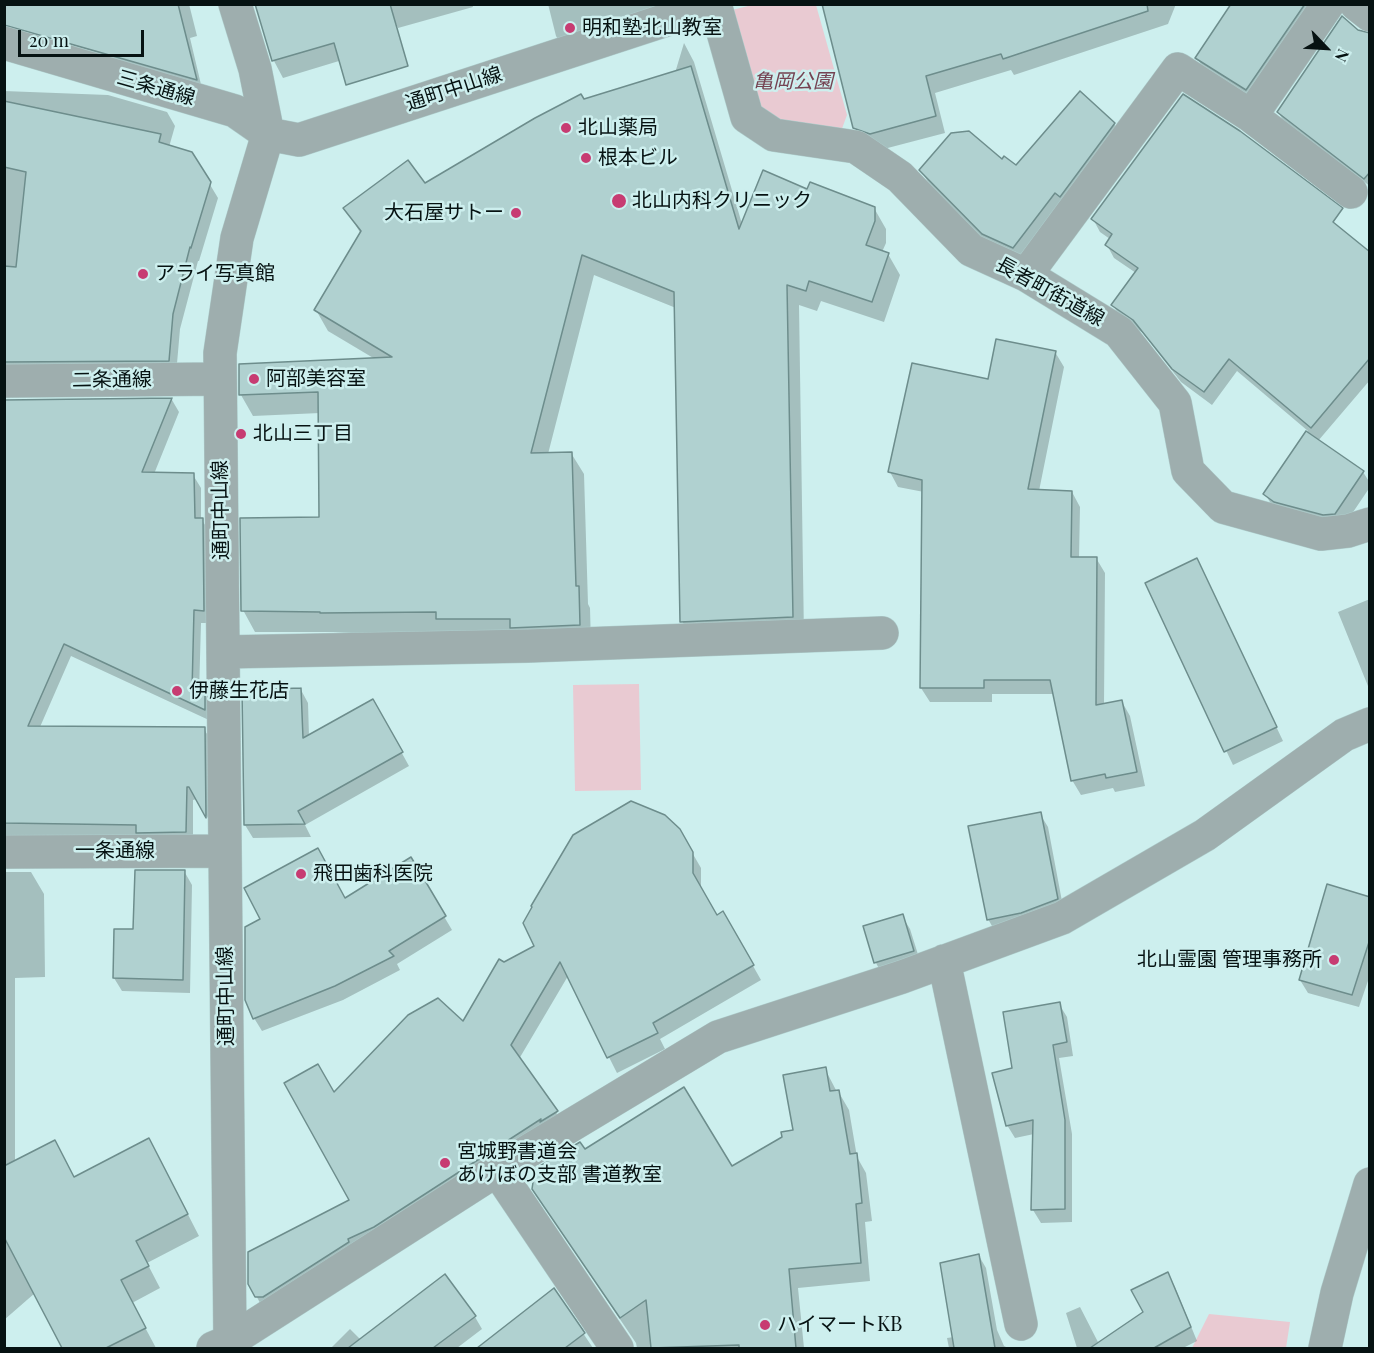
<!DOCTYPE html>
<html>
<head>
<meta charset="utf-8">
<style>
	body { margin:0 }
	#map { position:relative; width:1374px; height:1353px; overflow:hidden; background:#cdefee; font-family:"Playfair Display",serif }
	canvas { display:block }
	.frame { position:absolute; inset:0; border:6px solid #061212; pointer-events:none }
	.north { position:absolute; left:1296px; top:18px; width:60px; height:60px; -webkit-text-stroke:4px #cdefee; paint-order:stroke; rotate:115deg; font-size:16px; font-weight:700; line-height:24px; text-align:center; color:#061212 }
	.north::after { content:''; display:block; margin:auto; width:21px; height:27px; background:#061212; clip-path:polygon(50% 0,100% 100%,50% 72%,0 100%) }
	.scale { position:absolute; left:18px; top:30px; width:126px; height:27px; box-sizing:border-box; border:3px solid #061212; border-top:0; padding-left:8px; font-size:18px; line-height:21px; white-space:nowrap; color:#061212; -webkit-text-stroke:4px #cdefee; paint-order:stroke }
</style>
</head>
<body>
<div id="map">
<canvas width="1374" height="1353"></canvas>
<div class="frame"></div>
<div class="north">N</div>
<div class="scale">20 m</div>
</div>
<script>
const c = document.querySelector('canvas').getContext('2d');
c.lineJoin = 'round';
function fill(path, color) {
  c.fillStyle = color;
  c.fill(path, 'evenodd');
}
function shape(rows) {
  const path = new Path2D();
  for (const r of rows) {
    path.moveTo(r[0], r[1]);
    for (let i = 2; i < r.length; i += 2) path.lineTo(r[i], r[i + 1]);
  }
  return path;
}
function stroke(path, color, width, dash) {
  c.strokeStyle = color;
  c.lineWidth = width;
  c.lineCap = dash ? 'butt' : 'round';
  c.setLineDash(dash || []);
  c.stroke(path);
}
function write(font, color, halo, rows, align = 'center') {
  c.font = font + ' "Playfair Display","Noto Sans JP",serif';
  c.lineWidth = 5;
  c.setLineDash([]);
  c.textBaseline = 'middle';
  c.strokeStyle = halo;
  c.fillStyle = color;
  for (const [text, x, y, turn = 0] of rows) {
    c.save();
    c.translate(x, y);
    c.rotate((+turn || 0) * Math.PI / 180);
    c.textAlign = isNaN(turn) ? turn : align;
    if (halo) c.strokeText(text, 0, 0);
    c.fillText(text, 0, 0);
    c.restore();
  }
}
const green = shape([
	[752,5,816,5,847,115,840,134,778,127,755,111,728,11],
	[639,684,641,790,575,791,573,685],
	[1209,1314,1290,1322,1286,1348,1192,1348]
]);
const shadow = shape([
	[4,4,189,4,197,36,190,38,203,93,4,39],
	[387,4,472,4,473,7,398,28],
	[548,4,686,4,564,49,556,36],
	[823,4,1176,4,1168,24,1014,75,1011,70,935,93,945,133,880,150,865,144,855,127],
	[1237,4,1322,4,1254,103,1205,71,1197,58],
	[257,8,362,54,283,78,274,61],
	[1358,31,1370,35,1370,186,1286,125,1278,112],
	[684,43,694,62,742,224,808,191,874,208,886,229,886,243,882,252,888,254,900,275,884,322,821,301,817,311,799,305,804,637,694,642,682,621,676,308,594,275,548,454,571,453,584,474,588,604,590,608,591,646,333,632,255,632,243,610,321,519,320,413,253,416,241,395,375,359,328,331,316,310,361,234,345,208,425,185,583,100,675,73],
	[4,91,108,95,167,112,175,126,169,147,191,153,218,198,199,261,198,261,180,329,176,375,4,378],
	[1114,124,1122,137,1021,261,991,248,929,184,921,170,1002,161,1016,167],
	[1248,156,1370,254,1370,380,1318,441,1363,472,1370,483,1370,487,1343,527,1273,507,1265,494,1308,431,1237,371,1212,405,1181,382,1143,333,1121,319,1113,305,1136,273,1114,258,1107,245,1110,239,1100,232,1093,219],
	[1055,352,1064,367,1039,491,1072,492,1080,507,1079,558,1096,558,1105,573,1104,705,1122,702,1130,716,1145,786,1115,792,1113,788,1081,795,1072,780,1054,694,992,694,992,702,930,702,921,688,924,492,898,487,890,472,989,381],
	[172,400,179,412,154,474,193,475,201,488,201,519,210,532,210,623,201,623,199,693,204,692,211,705,211,721,71,656,40,727,204,729,212,742,213,827,197,799,193,800,193,845,4,848,4,401],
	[1197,560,1283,741,1233,765,1147,584],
	[1370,599,1370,691,1338,612],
	[301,690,308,703,309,736,373,701,409,766,305,825,311,837,253,838,245,825],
	[1040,814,1048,827,1064,912,996,933,988,919],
	[679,830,701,868,701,890,717,917,723,913,761,980,660,1039,665,1049,617,1073,568,976,519,1059,566,1127,267,1316,250,1284,351,1201,334,1094,463,1024,504,964,536,947],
	[410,859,452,930,397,964,400,970,343,1000,262,1031,254,1018,262,920,344,899],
	[184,871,192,885,190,993,122,991,114,978,134,930],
	[4,872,31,872,44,894,45,977,15,978,15,1162,75,1179,161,1162,199,1236,147,1263,160,1288,132,1303,156,1348,64,1348,35,1293,4,1320],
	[1370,898,1370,975,1359,1007,1308,993,1300,980],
	[902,916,910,929,921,964,883,976,876,963,865,927],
	[1059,1004,1067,1017,1073,1056,1059,1058,1072,1134,1072,1222,1041,1223,1033,1210,1034,1134,1015,1138,1007,1125,1014,1069],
	[825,1069,837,1092,838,1091,849,1110,857,1157,866,1173,872,1221,865,1222,870,1281,798,1288,804,1348,637,1348,636,1343,545,1208,585,1151,732,1168,795,1131],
	[979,1256,986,1268,997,1330,1004,1346,1008,1348,949,1348,947,1338,954,1337],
	[1168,1274,1175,1287,1197,1341,1183,1348,1077,1348,1066,1313,1080,1307,1099,1344,1145,1312],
	[554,1290,593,1348,486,1348,484,1345],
	[475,1317,482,1329,457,1348,331,1348,350,1329,361,1340]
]);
const building = shape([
	[4,4,178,4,197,80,4,25,4,4],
	[255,4,390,4,408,66,346,85,334,43,272,61,255,4],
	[822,4,1147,4,1148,11,1003,59,1001,54,926,76,936,116,870,134,853,128,822,4],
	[1231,4,1305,4,1246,90,1195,58,1231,4],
	[1342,16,1358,30,1370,33,1370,172,1364,179,1277,112,1342,16],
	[691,66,739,229,763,170,807,189,810,182,875,207,875,221,866,245,889,253,872,302,809,281,806,291,787,285,793,617,680,622,674,292,582,255,531,453,572,452,576,586,579,586,580,625,510,628,510,619,436,619,436,612,320,613,320,612,241,611,240,518,319,517,318,392,239,395,239,364,392,357,314,310,361,231,343,208,408,160,425,183,535,118,581,94,584,99,691,66],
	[1080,91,1115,123,1060,197,1055,193,1013,248,982,234,919,170,951,133,969,131,1002,159,1004,156,1016,165,1080,91],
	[1183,94,1240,131,1343,208,1333,222,1370,252,1370,358,1311,428,1229,359,1204,392,1172,369,1133,320,1111,305,1138,268,1105,245,1112,234,1091,219,1183,94],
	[4,101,161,134,159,142,192,152,211,182,191,248,190,247,173,314,169,361,4,362,4,266,16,267,26,172,4,167,4,101],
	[996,339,1056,351,1028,489,1072,491,1071,557,1097,557,1096,705,1122,700,1137,772,1106,778,1105,774,1071,781,1050,680,984,680,984,688,920,688,922,480,888,472,912,363,988,379,996,339],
	[172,398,142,472,194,473,195,518,203,518,204,611,194,610,192,691,205,691,205,710,64,644,28,726,205,727,206,818,189,787,187,787,186,832,136,833,136,825,4,823,4,400,172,398],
	[1306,431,1364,471,1335,514,1323,515,1274,502,1263,494,1306,431],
	[1197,558,1277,727,1224,752,1145,583,1197,558],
	[301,688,303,738,373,699,403,752,298,811,305,824,244,825,242,690,301,688],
	[631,801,665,815,680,829,693,852,693,873,717,915,723,911,754,965,653,1023,658,1033,607,1058,560,962,511,1045,558,1111,540,1122,541,1119,374,1227,348,1239,349,1242,263,1297,255,1297,248,1284,248,1252,349,1200,284,1083,318,1064,334,1092,408,1015,438,998,463,1021,499,959,504,962,534,946,523,923,532,907,531,906,573,835,631,801],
	[1041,812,1058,899,1021,913,987,920,968,826,1041,812],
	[318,848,345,898,411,857,446,916,389,951,394,956,335,986,253,1019,245,1000,245,927,260,919,244,888,318,848],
	[135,870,185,870,183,980,113,978,114,929,133,929,135,870],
	[1327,884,1370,897,1370,939,1352,995,1299,980,1327,884],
	[903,914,914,951,874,963,863,926,903,914],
	[1060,1002,1067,1042,1053,1045,1065,1120,1065,1209,1031,1210,1033,1120,1006,1126,992,1073,1012,1068,1003,1012,1060,1002],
	[826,1067,830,1091,839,1090,850,1154,857,1153,862,1203,856,1204,861,1263,789,1269,796,1348,739,1348,739,1345,651,1348,646,1300,620,1318,532,1189,535,1169,580,1142,585,1149,684,1087,732,1166,782,1137,781,1132,793,1130,783,1075,826,1067],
	[149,1138,188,1214,136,1241,149,1266,121,1280,146,1328,106,1348,62,1348,4,1237,4,1166,55,1140,74,1177,149,1138],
	[979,1254,995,1348,954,1348,940,1263,979,1254],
	[1168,1272,1191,1327,1154,1348,1090,1348,1143,1312,1131,1290,1168,1272],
	[445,1274,476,1316,433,1348,348,1348,445,1274],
	[554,1288,585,1333,565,1348,477,1348,554,1288]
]);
const minor = shape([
	[715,4,747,117,774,135,856,147,900,177,971,250,1026,275,1119,332,1175,403,1188,471,1223,507,1321,534,1348,531,1370,524],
	[1356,4,1370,15],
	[4,43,235,111,268,134,299,140,715,4],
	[1251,116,1328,4],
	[1026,275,1178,69,1251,116,1351,192],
	[4,381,220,379],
	[223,652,528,646,882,633],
	[4,852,225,851],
	[944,961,1021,1324],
	[497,1170,617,1348],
	[230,1341,497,1170,718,1037,902,977,1062,918,1205,835,1344,735,1370,724],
	[213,1348,230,1341,220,353,237,238,268,134,255,69,235,4],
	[1325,1348,1337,1293,1370,1184]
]);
const markers = [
	[570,28,6,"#c73c72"],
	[566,128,6,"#c73c72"],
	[586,158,6,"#c73c72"],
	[619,201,8,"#c73c72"],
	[516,213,6,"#c73c72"],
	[143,274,6,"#c73c72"],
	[254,379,6,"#c73c72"],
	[241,434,6,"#c73c72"],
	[177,691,6,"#c73c72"],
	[301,874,6,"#c73c72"],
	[1334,960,6,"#c73c72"],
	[445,1163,6,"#c73c72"],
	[765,1325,6,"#c73c72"]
];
const poiNames = [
	["明和塾北山教室",582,28],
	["北山薬局",578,128],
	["根本ビル",598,158],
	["北山内科クリニック",632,201],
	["大石屋サトー",504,213,"right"],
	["アライ写真館",155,274],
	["阿部美容室",266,379],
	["北山三丁目",253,434],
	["伊藤生花店",189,691],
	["飛田歯科医院",313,874],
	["北山霊園 管理事務所",1322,960,"right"],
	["宮城野書道会",457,1152],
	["あけぼの支部 書道教室",457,1175],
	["ハイマートKB",777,1325]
];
const parkNames = [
	["亀岡公園",793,82]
];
const streetNames = [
	["三条通線",156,88,16],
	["通町中山線",454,89,-18],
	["長者町街道線",1050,292,29],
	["二条通線",112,380,-1],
	["通町中山線",221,510,-91],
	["一条通線",115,851],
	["通町中山線",226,996,-91]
];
fill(green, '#e9cad2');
fill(shadow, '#0003');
fill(building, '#b0d1d0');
stroke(building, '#6d8d8c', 1.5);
stroke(minor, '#adcccb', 34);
stroke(minor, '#9eaeae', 33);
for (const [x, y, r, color] of markers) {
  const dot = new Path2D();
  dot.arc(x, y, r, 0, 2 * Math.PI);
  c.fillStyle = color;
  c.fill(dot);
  stroke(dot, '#cdefee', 2);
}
write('20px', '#061212', '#cdefee', poiNames, 'left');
write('italic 20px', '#754352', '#cdefee', parkNames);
write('20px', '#061212', '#cdefee', streetNames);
</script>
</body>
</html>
